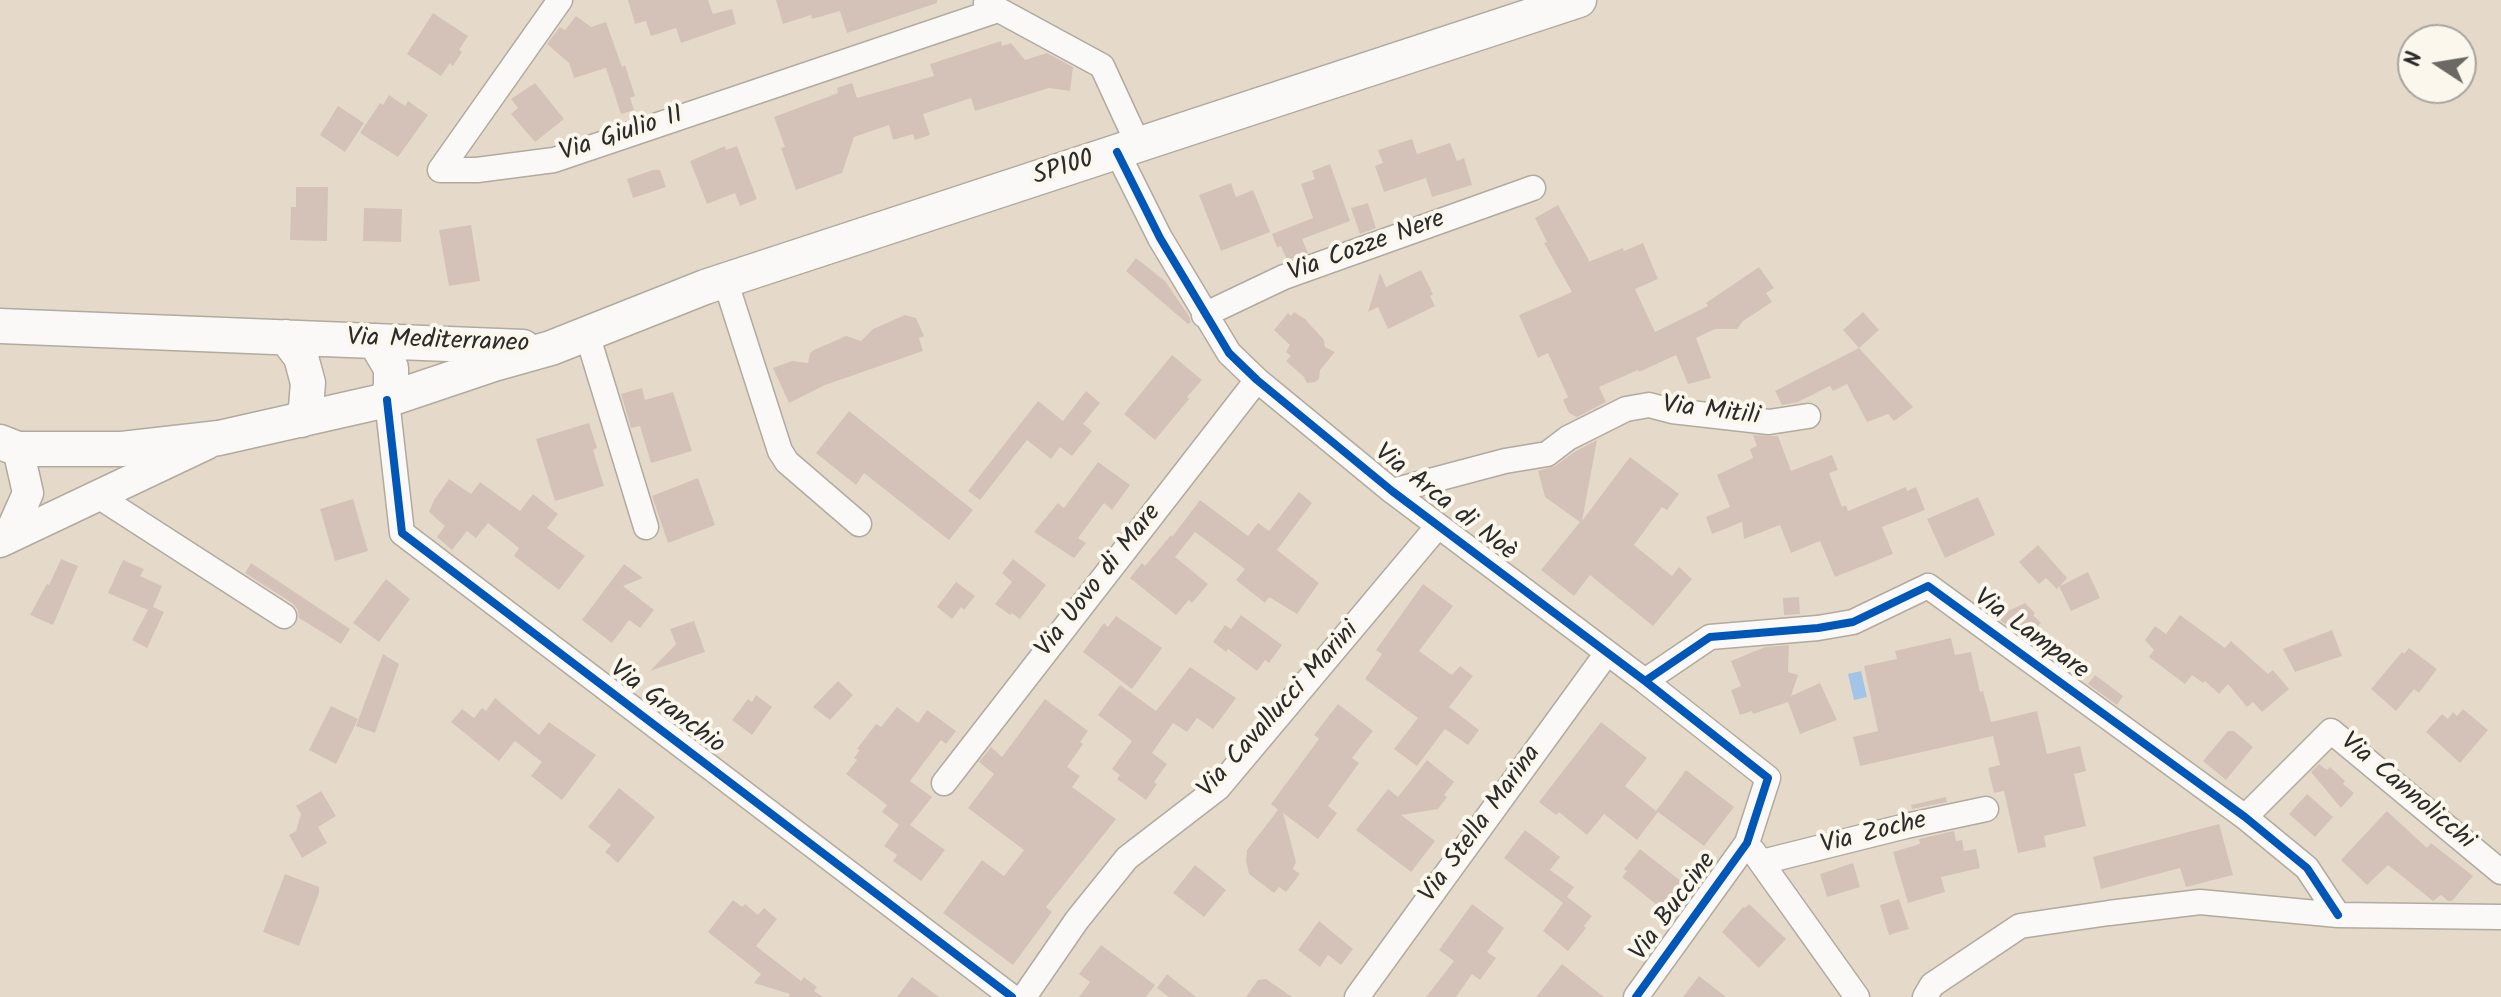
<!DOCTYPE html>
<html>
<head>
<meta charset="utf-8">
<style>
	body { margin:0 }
	#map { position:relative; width:2501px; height:997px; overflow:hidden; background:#e5daca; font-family:Kalam,sans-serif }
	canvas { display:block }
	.north { position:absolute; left:2397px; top:24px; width:80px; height:80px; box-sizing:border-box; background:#fbf7ec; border:2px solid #a8a59f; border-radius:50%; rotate:282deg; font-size:22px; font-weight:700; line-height:32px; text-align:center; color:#2b2b2b }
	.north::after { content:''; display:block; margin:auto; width:28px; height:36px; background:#6c6863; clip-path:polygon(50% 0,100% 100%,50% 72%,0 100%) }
</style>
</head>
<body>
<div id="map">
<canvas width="2501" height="997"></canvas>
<div class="north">N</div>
</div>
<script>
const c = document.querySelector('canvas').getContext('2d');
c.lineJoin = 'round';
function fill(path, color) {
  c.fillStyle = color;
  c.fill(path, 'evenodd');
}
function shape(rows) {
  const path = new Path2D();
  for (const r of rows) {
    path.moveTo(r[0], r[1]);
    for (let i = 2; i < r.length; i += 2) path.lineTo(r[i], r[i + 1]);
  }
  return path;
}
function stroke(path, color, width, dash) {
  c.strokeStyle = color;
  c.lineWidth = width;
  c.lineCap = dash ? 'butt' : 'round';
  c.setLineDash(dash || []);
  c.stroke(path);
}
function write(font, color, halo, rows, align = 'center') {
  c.font = font + ' Kalam,sans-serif';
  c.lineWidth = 8;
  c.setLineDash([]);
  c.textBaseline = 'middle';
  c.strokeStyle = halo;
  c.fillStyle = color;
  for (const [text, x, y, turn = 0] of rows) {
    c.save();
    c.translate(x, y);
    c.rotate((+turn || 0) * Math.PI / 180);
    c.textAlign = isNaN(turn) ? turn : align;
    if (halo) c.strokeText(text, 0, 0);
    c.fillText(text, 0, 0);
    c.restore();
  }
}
const water = shape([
	[1861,671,1867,697,1854,700,1848,674]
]);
const building = shape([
	[628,0,708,0,713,14,732,9,736,24,681,43,676,28,651,36,646,21,635,24],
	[776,0,937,0,937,3,847,33,840,11,812,19,811,15,783,24],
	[433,13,468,36,459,50,462,52,453,66,450,63,441,76,407,54],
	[576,16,591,27,606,22,622,67,625,65,635,96,630,98,634,110,621,114,606,68,574,78,569,63,547,44,560,27,565,30],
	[1001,41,1002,46,1011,43,1025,60,1047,53,1073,67,1070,91,1049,88,975,111,971,98,923,114,930,135,915,140,913,134,893,140,889,125,854,137,842,173,796,190,781,148,785,147,774,117,838,93,837,88,852,83,857,98,934,76,930,64],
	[535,83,564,119,535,142,511,114,518,108,511,99],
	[389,95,405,106,408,101,428,115,398,157,360,133,380,103,383,105],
	[338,106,364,123,345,152,320,135],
	[1412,139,1417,154,1450,143,1457,161,1464,158,1472,185,1432,197,1426,178,1384,192,1375,166,1383,163,1378,150],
	[725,146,726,150,737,146,757,199,740,206,735,193,707,204,690,161],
	[1330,164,1350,221,1302,239,1308,253,1287,260,1281,246,1277,247,1272,234,1313,218,1301,184,1315,179,1312,171],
	[653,170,660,170,666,187,633,198,627,179],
	[1231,183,1236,197,1253,190,1270,232,1221,251,1199,195],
	[296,187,328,187,327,241,290,240,291,207,296,207],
	[1368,203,1376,228,1360,234,1351,208],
	[1558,205,1589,260,1588,262,1623,248,1624,251,1643,243,1658,279,1635,289,1655,332,1708,306,1706,303,1759,267,1774,288,1766,293,1772,302,1743,321,1737,329,1715,329,1696,338,1711,378,1688,384,1676,355,1639,372,1638,370,1599,387,1606,402,1577,417,1569,413,1563,400,1568,397,1548,353,1538,358,1519,315,1572,292,1544,243,1547,242,1535,218],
	[364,208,402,209,401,242,363,241],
	[471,225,480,281,449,286,439,230],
	[1136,258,1165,281,1189,316,1191,322,1188,324,1126,271],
	[1421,270,1433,294,1430,296,1435,306,1388,329,1378,307,1368,312,1380,273,1386,287],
	[1294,312,1305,319,1324,340,1325,347,1335,352,1320,370,1319,379,1315,382,1307,383,1304,377,1286,361,1291,356,1286,352,1290,345,1274,330,1288,313,1291,316],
	[1863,312,1879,330,1859,348,1843,330],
	[905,315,916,318,924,336,919,338,923,351,825,385,789,403,773,368,792,361,808,363,810,353,814,350,846,336,861,341,873,329],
	[1859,348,1913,407,1894,421,1888,414,1867,422,1847,384,1833,391,1830,386,1798,402,1782,405,1775,391],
	[1172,355,1202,380,1187,397,1189,399,1155,440,1124,414],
	[642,388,645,400,673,392,692,451,651,463,640,426,631,428,621,394],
	[1086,391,1100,403,1083,424,1092,431,1072,456,1060,447,1051,459,1027,440,980,500,968,491,1038,401,1063,421],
	[849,411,973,510,949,540,864,473,856,485,816,453],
	[589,423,597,448,593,450,604,486,555,501,536,439],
	[1753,435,1778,436,1791,471,1832,455,1838,470,1829,473,1842,507,1846,505,1848,511,1906,487,1907,491,1916,487,1925,510,1882,527,1893,554,1835,577,1820,541,1791,553,1780,525,1744,539,1742,522,1712,534,1706,517,1730,507,1717,475,1753,458,1750,449,1757,446],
	[1597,440,1582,521,1630,457,1679,494,1667,510,1662,507,1634,545,1672,576,1679,567,1692,579,1653,626,1590,575,1574,596,1541,570,1580,522,1545,497,1538,471,1555,466,1576,451],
	[1098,462,1130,485,1112,510,1104,503,1078,538,1086,543,1074,558,1034,532,1058,503,1064,508],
	[698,478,715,525,668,543,652,496],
	[449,479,471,494,480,482,520,511,533,494,558,514,547,528,585,556,559,590,514,556,519,548,488,523,476,538,467,531,452,550,437,537,445,526,429,512,434,500],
	[1299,492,1312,503,1277,550,1319,583,1297,614,1269,597,1265,603,1236,580,1245,569,1195,532,1175,557,1208,584,1192,603,1189,600,1176,615,1130,578,1142,563,1145,566,1171,535,1172,537,1200,500,1248,536,1258,523,1269,531],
	[1978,497,1995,535,1945,558,1927,519],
	[353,499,368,551,335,561,320,509],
	[2038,545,2067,578,2060,586,2088,572,2100,598,2071,611,2059,586,2057,589,2046,578,2039,584,2019,562],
	[61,559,78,566,53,625,30,615,47,584,49,585],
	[1013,559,1046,585,1020,619,1012,613,1010,615,995,604,1012,582,1002,573],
	[123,560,144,569,140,576,162,586,153,607,164,612,147,648,132,640,148,610,108,593],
	[251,563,350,629,341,644,299,618,298,610,292,603,245,573],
	[624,564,643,578,623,586,654,610,640,628,629,620,612,643,582,620],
	[386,579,410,599,379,642,353,623],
	[956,582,975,596,964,610,961,607,952,619,937,607],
	[1423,584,1453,606,1419,651,1452,675,1460,666,1473,676,1449,707,1479,730,1468,745,1445,729,1417,766,1394,749,1418,718,1365,679,1382,654,1376,650],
	[1799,597,1800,614,1784,615,1783,598],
	[2025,603,2035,613,2033,615,2041,623,2026,639,1996,617],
	[1241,615,1282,645,1269,663,1265,660,1257,671,1228,649,1226,652,1213,642,1225,625,1231,629],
	[2180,615,2225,648,2231,641,2268,674,2273,670,2289,689,2262,712,2253,702,2247,707,2228,684,2219,694,2205,681,2203,683,2192,675,2185,684,2149,657,2154,650,2145,640,2155,626,2166,634],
	[1116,616,1162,648,1132,689,1083,652,1104,623,1108,627],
	[694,621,705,652,650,671,676,644,670,629],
	[2332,630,2342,656,2295,672,2283,649],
	[1951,638,1955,655,1971,652,1980,692,1983,691,1991,722,2037,711,2047,754,2080,746,2086,771,2074,774,2086,826,2044,836,2046,847,2018,853,2004,791,1994,793,1988,768,2000,765,1993,736,1860,766,1853,737,1878,731,1864,666,1897,659,1895,651],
	[1789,645,1788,672,1798,675,1791,696,1820,683,1837,720,1800,734,1788,702,1753,714,1752,711,1740,715,1731,690,1741,686,1731,661,1765,647],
	[2409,648,2437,669,2419,693,2414,689,2396,711,2371,689,2402,652,2404,654],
	[383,654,399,664,375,733,356,726],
	[1190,667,1236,698,1213,729,1197,718,1187,732,1173,723,1152,753,1167,764,1154,782,1157,784,1146,800,1117,779,1120,775,1112,769,1132,741,1098,715,1120,685,1156,711],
	[2095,675,2123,696,2117,705,2088,684],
	[838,681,853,695,830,720,813,707],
	[756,695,772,707,752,735,732,720,748,699,752,702],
	[495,698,539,735,549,722,596,755,562,800,531,776,542,762,515,741,499,761,451,722,462,709,474,718,482,708,486,711],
	[1045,699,1088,731,1080,742,1083,744,1067,767,1080,776,1072,787,1116,819,1046,907,1052,912,1013,965,943,913,982,860,1004,876,1024,850,968,808,994,774,979,762,991,747,1002,757],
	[1338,704,1373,731,1352,758,1359,763,1328,806,1337,813,1318,839,1283,813,1296,862,1293,869,1300,874,1286,892,1279,887,1274,893,1249,874,1246,861,1247,850,1278,810,1271,804,1319,739,1314,735],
	[331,706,358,719,336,764,309,750],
	[897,707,918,723,927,710,956,731,946,744,941,740,910,781,932,797,910,825,945,850,921,881,893,861,897,855,884,846,899,825,882,812,887,805,846,774,857,760,854,758,860,750,857,749,876,724,881,727],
	[2463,709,2488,730,2460,763,2426,732,2442,714,2448,719,2453,712,2457,716],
	[1601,722,1647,758,1625,786,1656,811,1686,770,1734,807,1704,846,1658,812,1637,840,1604,814,1587,835,1559,812,1556,815,1539,802],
	[2228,731,2234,731,2253,747,2226,780,2203,761],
	[1427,760,1454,782,1444,795,1447,797,1438,809,1401,815,1435,841,1411,872,1356,830,1388,789,1398,797],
	[2319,764,2327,770,2330,767,2345,781,2343,784,2354,793,2341,808,2311,772],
	[619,788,655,817,618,863,605,852,611,845,588,827],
	[321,791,336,816,318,827,327,843,302,858,289,835,296,831,301,814,296,806],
	[2307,794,2333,817,2315,837,2289,814],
	[1946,797,1947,802,1912,809,1911,805],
	[2387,811,2427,848,2431,843,2473,876,2452,901,2448,901,2441,895,2433,901,2388,865,2367,885,2341,860],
	[2219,824,2233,875,2186,887,2180,868,2101,889,2093,857],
	[1525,830,1560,857,1550,870,1574,887,1567,897,1592,916,1584,926,1586,928,1568,951,1543,931,1563,903,1504,858],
	[1954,831,1956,841,1962,840,1964,851,1976,849,1980,868,1941,877,1945,892,1908,903,1893,852,1920,844,1919,839],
	[1640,849,1682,882,1661,908,1622,877,1627,871,1624,869],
	[1853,863,1860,887,1827,897,1820,874],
	[1195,865,1226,890,1204,917,1173,893],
	[285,874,319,887,319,893,299,946,263,932],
	[1899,899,1909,929,1889,935,1880,905],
	[733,900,742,907,745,904,758,915,764,908,777,919,756,946,801,981,804,977,817,987,814,991,823,997,788,997,790,994,754,983,761,974,708,932],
	[1472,904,1504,928,1487,952,1496,958,1480,980,1472,974,1456,997,1426,997,1454,961,1439,950],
	[1749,904,1786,939,1759,968,1722,932,1743,907,1745,908],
	[1319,921,1353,949,1341,965,1328,955,1320,967,1298,950],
	[1101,945,1155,985,1146,997,1079,997,1090,982,1079,974],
	[1562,964,1604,997,1536,997],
	[1167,974,1196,997,1169,997,1157,988],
	[1699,976,1726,997,1683,997],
	[912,977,939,997,897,997],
	[1266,979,1292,997,1246,997,1258,980]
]);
const minor = shape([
	[560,0,440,170,477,170,554,160,998,10],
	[986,3,1102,66,1138,144],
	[1117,152,1160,238,1229,353,1257,380,1392,491,1645,681,1768,778,1747,843,1636,997],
	[725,280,780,451,787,462,859,524],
	[1204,315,1284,277,1533,188],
	[587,334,646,527],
	[387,400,402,533,1012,997],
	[1392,491,1505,461,1547,454,1568,438,1626,409,1649,405,1672,411,1769,422,1808,416],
	[98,496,284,616],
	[1645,681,1710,637,1818,628,1853,622,1928,586,2245,817,2307,868,2338,915],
	[944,783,1257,380],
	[2245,817,2331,731,2501,872],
	[1753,851,1857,997],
	[1762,862,1906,826,1986,809],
	[1024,997,1077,920,1127,858,1218,788,1438,526],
	[1357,997,1607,653],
	[1925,997,1932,985,2020,926,2109,913,2200,902,2338,915,2501,917]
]);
const tertiary = shape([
	[8,538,28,493,18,449],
	[0,542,207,444]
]);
const secondary = shape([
	[0,326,523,347],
	[286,337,301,357,308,383,306,407,301,420],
	[375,341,391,368,391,386,387,400],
	[0,442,18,449,122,449,219,438,387,400,494,364,551,348,705,287,1579,0]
]);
const cycleway = shape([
	[1117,152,1160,238,1229,353,1257,380,1392,491,1645,681,1768,778,1747,843,1636,997],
	[387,400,402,533,1012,997],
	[1645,681,1710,637,1818,628,1853,622,1928,586,2245,817,2307,868,2338,915]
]);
const streetNames = [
	["Via Giulio II",622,136,-18],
	["SP100",1064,170,-18],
	["Via Cozze Nere",1367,248,-20],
	["Via Mediterraneo",438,343,2],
	["Via Mitili",1711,413,7],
	["Via Arca di Noè",1444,504,38],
	["Via Uovo di Mare",1100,582,-52],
	["Via Lampare",2030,636,36],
	["Via Granchio",666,709,37],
	["Via Cavallucci Marini",1280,711,-48],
	["Via Cannolicchi",2406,793,40],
	["Via Stella Marina",1482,825,-54],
	["Via Zoche",1874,835,-14],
	["Via Buccine",1675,908,-54]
];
fill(water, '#a2c4e7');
fill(building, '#d4c2b9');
stroke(minor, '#b1aa9f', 27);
stroke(tertiary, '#b1aa9f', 33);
stroke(secondary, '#b1aa9f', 37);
stroke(minor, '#fbf9f7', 24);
stroke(tertiary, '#fbf9f7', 30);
stroke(secondary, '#fbf9f7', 34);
stroke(cycleway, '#0057b8', 8);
write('26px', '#2b2b2b', '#fbf7ec', streetNames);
</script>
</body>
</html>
